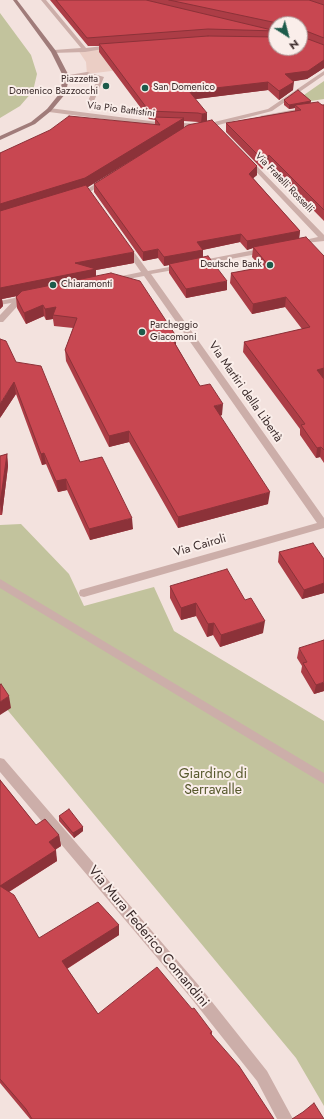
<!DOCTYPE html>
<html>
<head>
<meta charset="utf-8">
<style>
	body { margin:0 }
	#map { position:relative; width:324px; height:1119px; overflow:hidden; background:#f3e2de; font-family:Jost,sans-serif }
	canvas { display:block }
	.north { position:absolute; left:268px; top:16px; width:40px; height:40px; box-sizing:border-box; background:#faeeea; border:1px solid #ad9f9d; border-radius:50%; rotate:144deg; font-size:11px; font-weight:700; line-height:16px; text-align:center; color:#392929 }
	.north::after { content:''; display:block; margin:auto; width:14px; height:18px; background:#1d5b4b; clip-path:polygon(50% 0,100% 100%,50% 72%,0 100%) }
</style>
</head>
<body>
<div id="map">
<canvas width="324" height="1119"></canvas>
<div class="north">N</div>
</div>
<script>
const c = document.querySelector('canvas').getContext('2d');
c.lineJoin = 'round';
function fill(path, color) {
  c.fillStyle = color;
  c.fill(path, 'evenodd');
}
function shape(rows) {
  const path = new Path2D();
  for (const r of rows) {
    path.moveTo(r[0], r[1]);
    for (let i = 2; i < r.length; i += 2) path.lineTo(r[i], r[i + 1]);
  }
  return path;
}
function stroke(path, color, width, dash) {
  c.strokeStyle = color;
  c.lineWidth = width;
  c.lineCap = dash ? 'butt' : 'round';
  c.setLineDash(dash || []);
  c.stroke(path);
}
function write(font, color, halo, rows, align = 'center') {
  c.font = font + ' Jost,sans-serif';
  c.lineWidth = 4;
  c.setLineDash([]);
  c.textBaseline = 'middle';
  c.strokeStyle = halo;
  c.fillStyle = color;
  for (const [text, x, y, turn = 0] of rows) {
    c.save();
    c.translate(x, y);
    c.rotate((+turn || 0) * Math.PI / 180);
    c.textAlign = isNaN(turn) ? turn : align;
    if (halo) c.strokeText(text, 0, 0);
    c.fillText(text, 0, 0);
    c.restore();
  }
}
const green = shape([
	[0,13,31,55,37,74,33,91,20,106,0,118],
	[324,81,324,99,291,104],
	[21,524,69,574,84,606,154,587,174,631,324,721,324,1106,296,1058,0,701,0,525]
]);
const plaza = shape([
	[138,44,152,66,87,74,86,62,78,50]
]);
const lane = shape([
	[87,72,90,74,89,75,66,78,63,76,87,72],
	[16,298,19,298,23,300,3,322,0,322,0,315,16,298]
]);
const street = shape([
	[41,0,46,0,86,48,112,45,115,47,85,52,52,53,52,51,54,50,81,48,41,0],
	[324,71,324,75,272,111,203,129,200,127,158,126,49,112,46,110,49,108,158,122,206,124,268,109,324,71],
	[87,72,104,77,94,101,91,103,88,101,98,78,85,75,84,74,87,72],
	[324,104,324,108,263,118,260,116,324,104],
	[246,159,250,159,324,235,324,241,296,244,296,242,318,237,246,161,246,159],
	[103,179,108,180,90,192,76,196,73,194,86,190,103,179],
	[126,243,128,244,148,271,185,264,185,268,151,274,324,518,324,528,84,597,80,596,79,593,80,590,317,523,144,276,112,282,108,280,112,278,141,272,122,245,126,243],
	[265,248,269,250,268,252,198,265,194,263,198,261,265,248],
	[29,295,32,295,32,299,0,305,0,301,29,295],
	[0,579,324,773,324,784,0,588,0,579],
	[0,758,4,759,201,988,267,1071,293,1119,277,1119,257,1081,191,998,0,772,0,758]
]);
const secondary = shape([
	[13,0,17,0,56,51,69,76,66,93,51,111,35,124,0,140,0,136,31,122,47,109,60,93,63,76,51,52,13,0]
]);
const wall = shape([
	[50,0,324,0,324,68,307,79,293,81,293,90,279,100,268,90,195,99,207,121,257,175,253,178,300,231,299,238,324,256,324,378,323,378,324,379,324,463,320,457,316,458,300,435,300,429,243,352,244,342,302,329,285,307,252,314,230,283,231,273,262,268,252,257,253,248,247,250,240,242,203,250,203,257,227,290,186,298,169,273,169,265,164,266,158,258,143,261,94,192,94,184,138,156,87,187,134,263,96,270,96,276,176,345,200,386,222,415,220,416,268,504,178,528,129,442,109,447,66,361,65,350,73,328,54,326,53,319,46,320,44,316,26,324,17,308,16,297,17,296,2,299,3,306,0,309,0,153,155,125,155,120,149,119,99,52,99,46,88,46],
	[276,24,300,24,276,48],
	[184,121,198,122,200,123,184,128],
	[284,100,311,101,310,103,322,105,324,105,324,221,268,164,262,169,226,132,226,123,295,111,295,108,289,109,284,105],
	[16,362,80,462,133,529,90,540,67,490,58,492,46,464,42,465,16,394,0,418],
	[7,454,8,466,2,515,0,515,0,456],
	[279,552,324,559,324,593,302,599,278,562],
	[170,586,263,633,220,647,213,635,207,637,196,616,181,620,170,598],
	[299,648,324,691,314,694,301,672,302,666,297,658],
	[0,780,36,825,59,835,61,846,55,850,57,861,9,892,39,938,119,925,119,935,67,969,98,1014,212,1032,212,1035,274,1119,30,1119,0,1083],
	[59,816,83,827,83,831,74,838,59,821]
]);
const shadedWall = shape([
	[301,29,301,38,300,38,300,30],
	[324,60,324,68,307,79,284,83,285,74],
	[268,82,268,90,189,100,189,91],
	[294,82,293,90,279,100,279,91],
	[311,101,310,105,295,105,295,108,289,109,289,105],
	[207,113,207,122,201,123,202,114],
	[184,118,184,128,85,189,0,215,0,204],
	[269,155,268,164,262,169,263,160],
	[257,166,257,175,249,182,249,174],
	[300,231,299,239,253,247,253,248,247,250,247,241],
	[241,234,240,242,197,251,197,242],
	[158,249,158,258,143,261,143,252],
	[203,250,203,258,169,264,169,265,164,266,164,257],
	[134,252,134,263,96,270,96,280,2,299,3,306,0,309,0,288,75,263],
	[227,281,227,290,186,298,186,289],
	[286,297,285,307,252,314,253,304],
	[43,305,44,316,26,324,24,313],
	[56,307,53,315,53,319,46,320,45,309],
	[176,336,176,347,171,337],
	[324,368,324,378,315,380,317,370],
	[14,382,16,394,0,418,0,404],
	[223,404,222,415,214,417,214,406],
	[129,431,129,442,109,447,109,436],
	[321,447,320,457,316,458,317,448],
	[44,453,46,464,42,465,41,454],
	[7,454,8,466,2,515,0,504],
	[66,479,67,490,58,492,56,481],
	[270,492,268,504,178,528,178,517],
	[132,518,133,529,90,540,89,529],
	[324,583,324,593,302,599,304,590],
	[196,603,196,616,181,620,181,608],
	[265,621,263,633,220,647,221,635],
	[214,623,213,635,207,637,208,624],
	[324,682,324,691,314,694,316,685],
	[9,696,11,708,0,715,0,702],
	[83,827,83,831,74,838,73,833],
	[59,835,61,846,51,852,49,842],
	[56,850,57,861,2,896,0,886],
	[119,925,119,935,63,971,62,961]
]);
const building = shape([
	[56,0,146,0,276,31,208,29,87,38,56,0],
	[169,0,309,0,324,5,324,38,301,29,300,30,300,24,277,24,277,23,169,0],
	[208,36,276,37,276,48,300,48,300,36,324,45,324,60,308,71,285,74,294,82,279,91,268,82,189,91,207,113,202,114,198,113,149,111,99,44,208,36],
	[298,90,311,101,289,105,284,100,298,90],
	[318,102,322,105,324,105,324,210,269,155,263,160,226,123,301,110,295,105,318,102],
	[69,116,160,125,154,117,184,118,85,178,0,204,0,153,50,130,69,116],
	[212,120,257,166,249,174,300,231,247,241,241,234,197,242,203,250,164,257,158,249,143,252,94,184,188,125,212,120],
	[86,185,134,252,75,263,96,269,0,288,0,211,86,185],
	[306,237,324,256,324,368,317,370,324,379,324,450,321,447,317,448,301,425,305,424,244,342,310,327,286,297,253,304,231,273,269,266,253,247,306,237],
	[208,256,227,281,186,289,169,264,208,256],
	[111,273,140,281,176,336,171,337,200,386,210,384,223,404,214,406,270,492,178,517,129,431,109,436,65,350,77,318,53,315,56,307,45,309,43,305,24,313,16,297,22,291,111,273],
	[0,339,6,341,16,362,41,366,80,462,102,457,132,518,89,529,66,479,56,481,44,453,41,454,14,382,0,404,0,339],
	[7,454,0,504,0,456,7,454],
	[313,543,324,559,324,583,304,590,279,552,313,543],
	[227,569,245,600,251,598,265,621,221,635,214,623,208,624,196,603,181,608,170,586,227,569],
	[324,640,324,682,316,685,303,663,307,662,299,648,324,640],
	[1,684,9,696,0,702,0,685,1,684],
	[0,780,36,825,45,819,59,835,49,842,56,850,0,886,0,780],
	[69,809,83,827,73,833,59,816,69,809],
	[0,886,14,895,39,938,98,902,119,925,62,961,98,1014,157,967,192,1009,194,1008,212,1032,210,1033,239,1066,274,1119,32,1119,26,1109,0,1079,0,886],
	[314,1103,324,1119,292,1119,303,1112,314,1103]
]);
const markers = [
	[106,86,4,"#1d5b4b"],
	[145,88,4,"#1d5b4b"],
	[270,265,4,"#1d5b4b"],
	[53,285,4,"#1d5b4b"],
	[142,332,4,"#1d5b4b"]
];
const farPoinames = [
	["Piazzetta",98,80,"right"],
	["Domenico Bazzocchi",98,92,"right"],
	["San Domenico",153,88],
	["Deutsche Bank",262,265,"right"],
	["Chiaramonti",61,285],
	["Parcheggio",150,326],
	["Giacomoni",150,338]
];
const farStreetnames = [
	["Via Pio Battistini",121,110,7],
	["Via Fratelli Rosselli",284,183,46]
];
const streetNames = [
	["Via Martiri della Libertà",245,392,55],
	["Via Cairoli",200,546,-16]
];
const nearParknames = [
	["Giardino di",213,775],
	["Serravalle",213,791]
];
const nearStreetnames = [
	["Via Mura Federico Comandini",148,937,50]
];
fill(green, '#c2c39d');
fill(plaza, '#ebcec5');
fill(lane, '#ccaea9');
fill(street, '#ccaea9');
fill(secondary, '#a07c7a');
fill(wall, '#ac3d46');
fill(shadedWall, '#8c3239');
fill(building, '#c84751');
stroke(building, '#8c3239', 1);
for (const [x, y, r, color] of markers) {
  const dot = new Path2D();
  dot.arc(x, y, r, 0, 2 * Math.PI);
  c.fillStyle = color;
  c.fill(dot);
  stroke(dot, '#faeeea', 1.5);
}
write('10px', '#392929', '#faeeea', farPoinames, 'left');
write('10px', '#392929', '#faeeea', farStreetnames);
write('12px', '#392929', '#faeeea', streetNames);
write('14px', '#56582c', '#faeeea', nearParknames);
write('14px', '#392929', '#faeeea', nearStreetnames);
</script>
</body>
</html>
